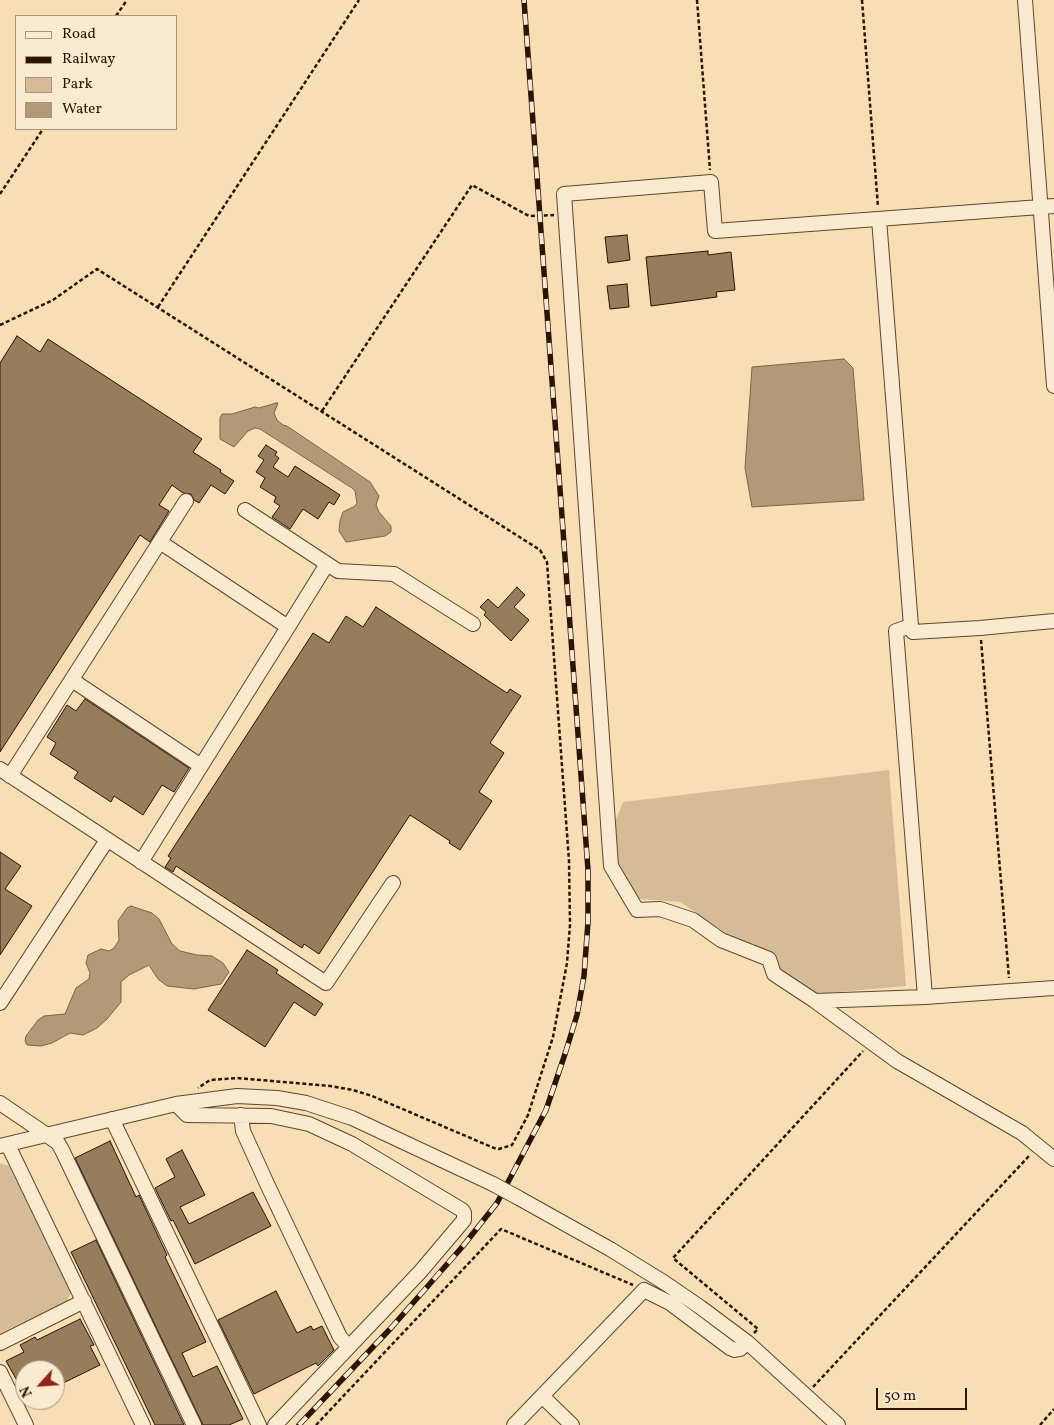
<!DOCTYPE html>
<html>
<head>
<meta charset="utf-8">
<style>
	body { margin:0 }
	#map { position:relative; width:1054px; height:1425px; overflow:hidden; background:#f8deb5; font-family:Vollkorn,serif }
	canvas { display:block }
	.legend { position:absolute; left:15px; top:15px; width:162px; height:115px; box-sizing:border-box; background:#faeacf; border:1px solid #a7947c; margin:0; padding:6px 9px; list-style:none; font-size:15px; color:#2b1400 }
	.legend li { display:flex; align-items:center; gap:10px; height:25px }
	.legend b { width:25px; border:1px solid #a7947c }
	.north { position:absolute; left:15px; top:1360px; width:50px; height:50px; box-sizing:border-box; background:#faeacf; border:1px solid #a7947c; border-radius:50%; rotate:244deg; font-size:14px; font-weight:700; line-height:20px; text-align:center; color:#2b1400 }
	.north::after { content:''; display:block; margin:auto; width:18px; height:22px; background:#8f2418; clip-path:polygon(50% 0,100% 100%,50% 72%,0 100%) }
	.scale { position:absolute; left:876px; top:1388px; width:91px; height:22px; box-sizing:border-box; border:2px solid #2b1400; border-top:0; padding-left:6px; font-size:15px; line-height:18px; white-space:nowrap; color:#2b1400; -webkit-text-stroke:4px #faeacf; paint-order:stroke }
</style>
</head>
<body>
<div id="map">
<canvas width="1054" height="1425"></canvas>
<ul class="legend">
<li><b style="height:6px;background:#faeacf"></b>Road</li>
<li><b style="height:6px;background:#2b1400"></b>Railway</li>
<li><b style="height:14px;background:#d5bc96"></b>Park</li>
<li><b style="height:14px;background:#b29977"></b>Water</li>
</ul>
<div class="north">N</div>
<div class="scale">50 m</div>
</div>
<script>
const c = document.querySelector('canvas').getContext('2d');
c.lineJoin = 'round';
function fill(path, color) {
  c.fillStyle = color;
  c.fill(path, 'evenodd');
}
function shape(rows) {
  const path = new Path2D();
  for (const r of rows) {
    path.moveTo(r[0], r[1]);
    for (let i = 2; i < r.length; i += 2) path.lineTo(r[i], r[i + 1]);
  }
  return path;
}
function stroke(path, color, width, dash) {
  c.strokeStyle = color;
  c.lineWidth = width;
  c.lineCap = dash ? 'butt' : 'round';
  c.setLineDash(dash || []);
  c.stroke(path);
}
const green = shape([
	[889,770,906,986,816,994,680,902,639,899,617,865,615,822,623,802],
	[0,1163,9,1166,71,1293,67,1301,0,1333]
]);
const water = shape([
	[844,359,853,368,864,500,752,507,745,468,752,367,844,359],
	[276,403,278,403,274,413,277,420,283,425,287,426,370,482,379,496,376,505,379,512,391,526,391,532,385,536,346,542,339,531,340,521,343,512,355,506,357,503,355,491,352,488,260,429,255,428,248,431,234,447,220,439,220,418,222,414,232,414,255,407,259,408,276,403],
	[131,906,152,913,159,919,172,944,180,951,197,955,212,956,223,963,229,972,221,984,194,989,167,986,158,979,149,965,129,975,121,982,121,1002,107,1019,97,1028,83,1035,70,1033,52,1043,41,1046,27,1045,25,1041,26,1036,38,1020,44,1016,65,1014,76,988,89,979,90,973,86,963,88,955,101,949,109,951,114,948,119,940,118,921,127,908,131,906]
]);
const building = shape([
	[627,235,630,260,608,263,605,237,627,235],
	[708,251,708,255,731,252,735,290,716,292,717,297,651,306,646,257,708,251],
	[627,284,629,307,610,309,607,286,627,284],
	[17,336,40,352,48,339,202,439,193,452,221,470,220,472,234,481,225,494,211,485,199,503,194,500,191,494,183,493,172,485,159,505,169,511,150,542,140,535,0,752,0,363,17,336],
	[266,445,277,452,275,455,279,458,273,467,288,477,295,466,340,495,334,505,329,502,318,519,303,509,290,529,272,517,280,506,274,502,276,497,260,487,265,478,256,472,264,460,258,456,266,445],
	[517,587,525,595,514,607,529,620,511,641,484,615,486,612,480,607,488,599,498,608,517,587],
	[376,607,507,693,510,689,521,696,490,743,504,753,479,792,492,801,460,850,449,843,450,841,410,815,319,954,304,944,302,948,176,866,173,872,165,867,171,858,168,856,313,633,329,643,346,616,363,627,376,607],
	[85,699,189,768,174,792,162,785,143,815,114,796,111,802,74,778,78,772,50,754,56,743,47,737,67,705,76,711,85,699],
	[0,852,21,866,5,889,32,906,0,955,0,852],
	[247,950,278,970,276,973,323,1004,315,1016,294,1002,265,1047,208,1010,247,950],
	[110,1141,136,1197,139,1195,167,1255,165,1257,206,1342,182,1353,193,1377,217,1366,243,1419,229,1425,203,1425,75,1158,110,1141],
	[182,1150,205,1195,180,1207,189,1224,253,1192,271,1226,195,1264,173,1220,171,1221,155,1188,175,1177,166,1159,182,1150],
	[96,1240,184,1425,155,1425,71,1252,96,1240],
	[276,1291,297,1333,311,1326,313,1330,322,1326,334,1350,318,1366,316,1363,254,1394,218,1320,276,1291],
	[80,1319,94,1345,90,1346,100,1365,55,1387,55,1370,25,1370,25,1395,6,1361,24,1352,20,1345,35,1337,37,1340,80,1319]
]);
const path = shape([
	[697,0,710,170],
	[862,0,878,207],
	[116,16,127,0],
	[0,194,43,129],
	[158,307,359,0],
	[0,325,53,300,97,269,540,550,547,562,569,861,570,925,567,963,553,1037,528,1115,512,1145,499,1149,494,1148,372,1096,353,1090,330,1086,237,1078,210,1080,198,1088],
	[322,411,472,185,529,216,554,215],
	[981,640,1009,978],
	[754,1333,758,1329,673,1258,863,1051],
	[813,1387,1029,1156],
	[316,1425,501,1229,633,1285],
	[1040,1425,1054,1409]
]);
const minor = shape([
	[1025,0,1054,386],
	[1054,206,715,231,711,182,564,194,611,866,637,910,660,909,693,920,721,940,769,959,774,974,815,1001,897,1061,1022,1133,1054,1159],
	[879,219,911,626,913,632,980,628,1054,621],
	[245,510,338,571,394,574,473,624],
	[911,626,896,631,925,997],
	[288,627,327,564],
	[72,680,201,766],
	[0,769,326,983,393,883],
	[10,776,186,501],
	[141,862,288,627,160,542],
	[815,1001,925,997,1054,988],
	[0,1003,107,840],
	[0,1103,47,1135,58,1143,62,1150,194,1425],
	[176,1104,187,1115,271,1116,309,1124,352,1144,462,1210,464,1213,464,1220,420,1272,275,1425],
	[241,1115,243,1131,268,1186,340,1337,349,1347],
	[112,1119,259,1425],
	[8,1145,143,1425],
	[0,1146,176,1104,237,1096,277,1098,306,1103,352,1118,493,1184],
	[517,1197,610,1249,665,1283,700,1307,747,1342,838,1425],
	[0,1343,84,1301],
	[0,1372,26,1425],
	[542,1396,572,1425],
	[514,1425,644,1290,670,1303,730,1348,735,1350,740,1349,747,1342]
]);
const rail = shape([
	[299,1425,391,1328,463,1246,497,1203,546,1110,565,1054,577,1015,584,976,588,922,588,870,524,0]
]);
const minorBridge = shape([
	[493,1184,517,1197]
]);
fill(green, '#d5bc96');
fill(water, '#b29977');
stroke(water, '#7c6447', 1);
fill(building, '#967d5e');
stroke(building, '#2b1400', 1);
stroke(minor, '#5e462d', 16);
stroke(path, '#2b1400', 2.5, [4, 2.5]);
stroke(minor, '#faeacf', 14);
stroke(rail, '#2b1400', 5.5);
stroke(rail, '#faeacf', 4, [11]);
stroke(minorBridge, '#5e462d', 16, []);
stroke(minorBridge, '#faeacf', 14);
</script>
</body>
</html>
